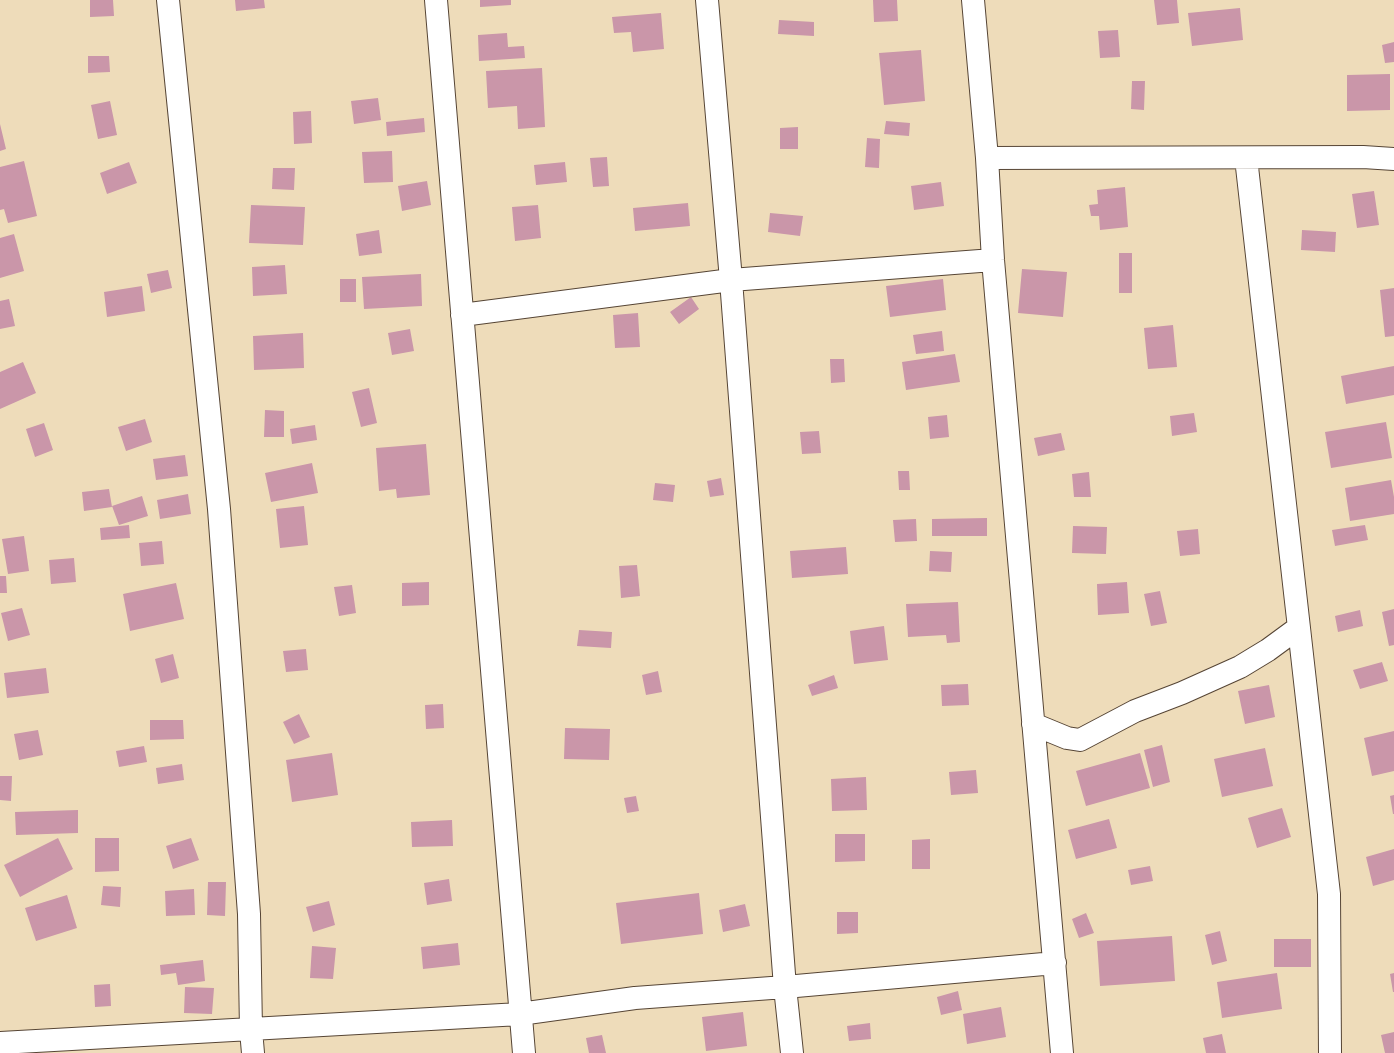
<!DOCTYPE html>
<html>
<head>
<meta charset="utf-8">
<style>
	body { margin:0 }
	canvas { display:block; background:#eedcba }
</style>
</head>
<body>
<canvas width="1394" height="1053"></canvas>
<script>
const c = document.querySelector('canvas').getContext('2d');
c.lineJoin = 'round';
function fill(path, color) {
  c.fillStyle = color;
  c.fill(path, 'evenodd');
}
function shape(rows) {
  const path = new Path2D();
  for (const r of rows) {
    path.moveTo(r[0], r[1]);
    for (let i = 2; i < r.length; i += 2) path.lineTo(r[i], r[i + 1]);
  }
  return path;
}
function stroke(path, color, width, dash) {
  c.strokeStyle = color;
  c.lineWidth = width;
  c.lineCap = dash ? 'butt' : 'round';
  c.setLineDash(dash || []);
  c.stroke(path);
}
const building = shape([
	[90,0,113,0,114,16,90,17],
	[235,0,264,0,265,8,236,11],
	[480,0,511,0,511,5,480,7],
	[873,0,897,0,898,21,874,22],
	[1154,0,1177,0,1179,23,1157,25],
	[1240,8,1243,40,1192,46,1188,13],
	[661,13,664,49,633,52,631,32,614,33,612,17],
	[779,20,814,22,814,36,778,34],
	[1118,30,1120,57,1100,58,1098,31],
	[507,33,508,47,524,46,525,58,479,61,478,35],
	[1394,42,1394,62,1385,63,1382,45],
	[921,50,925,101,884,105,879,53],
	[88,56,109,56,110,72,88,73],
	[542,68,545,127,518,129,517,106,488,108,486,71],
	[1390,74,1390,110,1347,111,1347,75],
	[1132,81,1145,81,1144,110,1131,109],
	[378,98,381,120,354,124,351,101],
	[110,101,117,135,98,139,91,105],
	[311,111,312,143,294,144,293,112],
	[424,118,425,132,387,136,386,122],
	[886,121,910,123,909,136,884,134],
	[0,124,6,149,0,151],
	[798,127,798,149,780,149,780,128],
	[867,138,880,139,879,168,865,167],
	[392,151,393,182,364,183,362,152],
	[607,157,609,186,593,187,590,158],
	[24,161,37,216,8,223,4,209,0,210,0,167],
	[129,162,137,183,107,194,100,173],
	[565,162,567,182,536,185,534,165],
	[273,168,295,168,294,190,272,189],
	[427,181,431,205,402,211,398,186],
	[941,182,944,206,914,210,911,186],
	[1125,187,1128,227,1100,230,1099,216,1091,216,1089,205,1098,204,1097,190],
	[1374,191,1379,225,1357,228,1352,194],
	[688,203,690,226,635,231,633,208],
	[251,205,305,207,303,245,249,243],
	[538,205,541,238,515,241,512,207],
	[770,213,803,216,800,236,768,232],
	[379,230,382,253,359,256,356,234],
	[1302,230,1336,232,1335,252,1301,250],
	[14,234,24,271,0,278,0,238],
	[1119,253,1132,253,1132,293,1119,293],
	[285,265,287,294,253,296,252,267],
	[1022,269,1067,272,1063,317,1018,313],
	[168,270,172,288,151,293,147,274],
	[421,274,422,306,364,309,362,277],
	[340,279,356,279,356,302,340,302],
	[943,279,946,310,890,317,886,286],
	[142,286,145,311,107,317,104,292],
	[1394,288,1394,336,1385,337,1380,290],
	[691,297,699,309,679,324,670,312],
	[9,299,15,326,0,329,0,301],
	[638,313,640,347,615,348,613,315],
	[1173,325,1177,367,1148,369,1144,328],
	[410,329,414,351,392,355,388,333],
	[942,331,944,351,916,354,913,335],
	[303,333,304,368,254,370,253,336],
	[955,354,960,382,906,390,902,362],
	[830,359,844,359,845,382,831,383],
	[23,362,36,393,0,409,0,372],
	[1394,366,1394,395,1346,404,1341,376],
	[369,388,377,423,361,427,352,392],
	[265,410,284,411,284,437,264,437],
	[1194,413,1197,432,1172,436,1170,416],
	[947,415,949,437,930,439,928,417],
	[145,419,152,442,126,451,118,427],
	[1386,422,1392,458,1331,468,1325,432],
	[44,423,53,450,35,457,26,429],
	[315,425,317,440,292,444,290,429],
	[819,431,821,453,802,454,800,432],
	[1061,433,1065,450,1038,456,1034,438],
	[426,444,430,495,397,498,396,489,379,491,376,448],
	[185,455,188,476,156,480,153,459],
	[312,463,318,493,271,502,265,473],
	[898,471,909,471,910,490,899,490],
	[1089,472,1091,497,1074,497,1072,474],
	[721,478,724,495,710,497,707,481],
	[1391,480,1394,497,1394,514,1350,521,1345,488],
	[655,483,675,485,673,502,653,500],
	[109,489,112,507,84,511,82,492],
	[188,494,191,514,160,519,157,500],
	[142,496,148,516,119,525,112,506],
	[304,506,308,545,280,548,276,509],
	[987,518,987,536,932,536,932,519],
	[916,519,917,541,895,542,893,520],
	[129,525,130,538,101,540,100,528],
	[1365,525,1368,540,1335,546,1332,530],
	[1073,526,1107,527,1106,554,1072,553],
	[1198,529,1200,554,1180,556,1177,531],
	[24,536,29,571,8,574,2,539],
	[162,541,164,564,141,566,139,543],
	[846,547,848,574,792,578,790,551],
	[930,551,952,552,951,572,929,571],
	[74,558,76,582,51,584,49,560],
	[637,565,640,596,621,598,619,566],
	[0,576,6,576,7,593,0,593],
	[429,582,429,605,402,606,402,583],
	[1127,582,1129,613,1098,615,1097,584],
	[176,583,184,619,130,631,123,594],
	[352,585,356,613,339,616,334,587],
	[1160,591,1167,623,1151,626,1144,594],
	[958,602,960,642,947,643,946,635,908,637,906,604],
	[22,608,30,635,8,641,1,613],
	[1394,609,1394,645,1389,646,1382,612],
	[1360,610,1363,626,1338,632,1335,616],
	[884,626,888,660,854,664,850,631],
	[579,630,612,632,611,648,577,646],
	[306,649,308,670,286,672,283,651],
	[173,654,179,678,161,683,155,659],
	[1382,662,1388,681,1360,689,1353,670],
	[46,668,49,693,7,698,4,673],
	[658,671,662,692,646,695,642,675],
	[834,675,838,688,812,696,808,685],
	[968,684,969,705,942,706,941,685],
	[1269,685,1275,717,1245,724,1238,691],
	[443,704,444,728,426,729,425,705],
	[299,714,310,737,294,744,283,722],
	[150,720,183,720,184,739,150,740],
	[565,728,610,729,609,760,564,759],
	[38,730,43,755,19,760,14,734],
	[1394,731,1394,771,1372,776,1364,738],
	[1162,745,1170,782,1153,787,1144,750],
	[144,746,147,762,119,767,116,751],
	[1265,748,1273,786,1222,797,1214,759],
	[332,753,338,795,292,802,286,760],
	[1140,753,1150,788,1086,806,1076,771],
	[182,764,184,780,158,784,156,768],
	[976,770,978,793,951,795,949,772],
	[0,776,12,776,11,801,0,800],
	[866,777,867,810,832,811,831,779],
	[1394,795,1394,814,1393,814,1390,796],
	[636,796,639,811,627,813,624,798],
	[1282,808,1291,837,1257,848,1248,818],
	[78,810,78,833,16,835,15,812],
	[1109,819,1117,848,1076,859,1068,830],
	[452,820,453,846,412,847,411,822],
	[835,834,865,834,865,861,835,862],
	[58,838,73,869,20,897,4,865],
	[95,838,119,838,119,871,95,872],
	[191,838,199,860,173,869,166,846],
	[930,839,930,869,912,869,912,840],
	[1394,849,1394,880,1373,886,1366,857],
	[1150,866,1153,881,1131,885,1128,870],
	[449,879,452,901,427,905,424,883],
	[208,882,226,882,225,916,207,915],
	[103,886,121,887,120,907,101,905],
	[194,889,195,915,166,916,165,891],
	[699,893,703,934,621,944,616,903],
	[67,895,77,928,36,941,25,908],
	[329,901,335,925,313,932,306,907],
	[745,904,750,926,723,932,719,910],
	[837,912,858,912,858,933,837,934],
	[1086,913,1094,933,1079,938,1072,919],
	[1220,931,1227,961,1212,965,1205,935],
	[1172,936,1175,981,1100,986,1097,941],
	[1274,939,1311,939,1311,967,1274,967],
	[458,943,460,965,423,969,421,947],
	[312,946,336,948,333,979,310,978],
	[203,960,205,981,178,985,176,973,161,975,160,965],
	[1277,973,1282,1009,1222,1018,1217,982],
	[1394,973,1394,992,1393,992,1390,974],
	[110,984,111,1006,95,1007,94,985],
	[185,987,214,988,212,1014,184,1013],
	[958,991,962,1010,941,1015,937,997],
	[1001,1007,1006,1037,967,1044,963,1014],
	[743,1012,747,1046,706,1051,702,1017],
	[870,1023,871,1039,849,1041,847,1026],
	[1394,1032,1394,1053,1385,1053,1381,1035],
	[1222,1034,1226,1053,1206,1053,1203,1038],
	[602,1035,606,1053,589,1053,586,1038]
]);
const minor = shape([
	[168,0,219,509,249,914,251,1030,253,1053],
	[436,0,524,1053],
	[707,0,731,280,785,987,792,1053],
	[973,0,987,158,993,260,1062,1053],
	[987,158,1363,157,1394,159],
	[1246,158,1329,894,1330,1053],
	[462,315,731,280,993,260],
	[1033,724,1067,738,1080,740,1135,711,1182,693,1240,667,1268,650,1298,628],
	[0,1043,520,1014,635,998,785,987,1055,963]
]);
fill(building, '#ca96a9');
stroke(minor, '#564535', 24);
stroke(minor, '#fff', 22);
</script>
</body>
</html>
